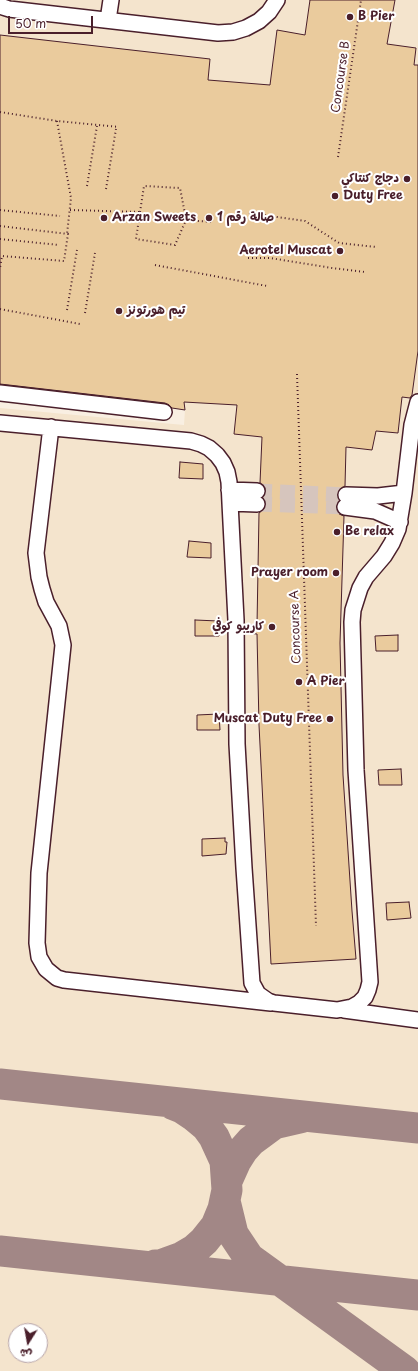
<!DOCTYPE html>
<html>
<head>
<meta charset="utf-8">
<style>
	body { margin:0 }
	#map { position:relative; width:418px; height:1371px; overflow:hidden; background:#f9efe2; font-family:"Playpen Sans","Playpen Sans Arabic",sans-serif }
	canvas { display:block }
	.north { position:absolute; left:8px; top:1323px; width:40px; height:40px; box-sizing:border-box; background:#fff; border:1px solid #b7a5aa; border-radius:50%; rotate:191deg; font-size:11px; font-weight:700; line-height:16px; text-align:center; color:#4a1f2b }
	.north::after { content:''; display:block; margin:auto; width:14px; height:18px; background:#4a1f2b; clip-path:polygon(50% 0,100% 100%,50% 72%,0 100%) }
	.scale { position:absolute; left:8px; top:16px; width:85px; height:18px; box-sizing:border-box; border:2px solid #4a1f2b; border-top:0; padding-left:5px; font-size:12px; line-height:14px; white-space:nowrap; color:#4a1f2b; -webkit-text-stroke:3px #fff; paint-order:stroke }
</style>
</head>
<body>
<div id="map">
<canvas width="418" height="1371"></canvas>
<div class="north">ش</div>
<div class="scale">50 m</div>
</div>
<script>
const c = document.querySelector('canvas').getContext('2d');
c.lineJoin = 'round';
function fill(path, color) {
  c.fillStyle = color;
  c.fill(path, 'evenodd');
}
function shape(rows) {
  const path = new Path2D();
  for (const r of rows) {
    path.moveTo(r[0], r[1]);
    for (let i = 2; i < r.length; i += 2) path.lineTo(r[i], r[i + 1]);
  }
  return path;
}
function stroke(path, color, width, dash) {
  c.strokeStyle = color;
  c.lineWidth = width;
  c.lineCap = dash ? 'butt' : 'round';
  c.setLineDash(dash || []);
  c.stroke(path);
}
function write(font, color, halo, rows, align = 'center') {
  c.font = font + ' "Playpen Sans","Playpen Sans Arabic",sans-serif';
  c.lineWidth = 4;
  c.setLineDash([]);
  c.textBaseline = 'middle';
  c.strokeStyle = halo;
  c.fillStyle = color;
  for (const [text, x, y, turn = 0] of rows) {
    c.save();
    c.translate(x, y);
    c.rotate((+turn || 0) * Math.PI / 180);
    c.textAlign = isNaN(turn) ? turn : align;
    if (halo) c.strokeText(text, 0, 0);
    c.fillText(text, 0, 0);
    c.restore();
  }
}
const built = shape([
	[0,0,418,0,418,1371,0,1371,0,408,184,425,185,410,0,390],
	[16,1331,40,1331,40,1355,16,1355]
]);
const taxiway = shape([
	[0,1084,418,1128],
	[227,1181,236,1161,243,1150,251,1141,274,1124,300,1118],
	[225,1201,233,1234,249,1258,405,1371],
	[0,1251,418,1295],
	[155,1265,160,1265,182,1257,194,1250,204,1241,216,1226,223,1209,227,1190,225,1161,214,1137,206,1126,194,1116,182,1108,172,1104]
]);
const building = shape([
	[310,0,395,0,387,44,416,48,414,65,418,65,418,351,412,395,410,398,402,397,398,433,376,431,372,450,346,447,345,486,339,490,337,494,339,500,336,505,337,510,339,514,344,516,340,643,343,775,352,911,356,959,271,964,259,725,257,634,245,633,245,625,257,625,259,513,264,509,266,504,263,497,266,492,265,487,260,483,262,437,234,434,237,405,184,402,185,410,172,408,169,405,165,403,0,384,0,35,210,59,208,80,270,85,277,30,305,35,310,0],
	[180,462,203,464,203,479,179,478,180,462],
	[189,541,211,543,211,558,187,557,189,541],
	[195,620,218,621,217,625,219,625,219,636,195,636,195,620],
	[398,635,398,651,376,651,375,636,398,635],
	[219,714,220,730,197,730,197,715,219,714],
	[401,769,402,785,379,785,378,770,401,769],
	[225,838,225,842,227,842,226,854,202,856,202,839,225,838],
	[409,902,411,918,387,920,386,903,409,902]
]);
const minorTunnel = shape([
	[257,491,346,495],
	[257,504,345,507]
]);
const path = shape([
	[0,112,57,121,119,127],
	[57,121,71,198,67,234],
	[338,157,361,0],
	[87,186,97,126],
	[106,189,116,129],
	[0,210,60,216],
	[70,210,140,212,136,239,175,245,186,220,213,222],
	[140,212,144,186,180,188,186,219],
	[249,213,305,221,339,243,376,247],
	[0,226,68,234,64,261,2,256,0,268],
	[0,239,59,245],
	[248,258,270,258,332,268,365,272],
	[155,265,267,286],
	[0,309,80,324],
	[67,310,77,250],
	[85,313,95,253],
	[297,374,316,926]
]);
const minor = shape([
	[0,6,9,9,218,33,233,32,246,28,259,21,269,12,277,0],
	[108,20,111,0],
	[0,393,164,412],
	[0,423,191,441,201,444,209,448,217,455,223,463,227,472,229,482,230,503,236,620,237,744,244,868,252,983,258,994,268,1001,274,1003,337,1010,352,1007,359,1003,365,997,368,990,370,982,356,770,352,622,353,610,360,588,366,577,384,556,392,543,398,529,404,493,412,425,418,402],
	[51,427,36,553,39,577,42,589,46,602,59,626,63,645,39,873,37,943,39,957,46,969,57,978,64,980,271,1003],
	[229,490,257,491],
	[346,495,378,496,404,493],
	[230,503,257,504],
	[345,507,375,511,400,522],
	[344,1010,418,1020]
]);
const markers = [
	[350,17,4,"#4a1f2b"],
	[407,179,4,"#4a1f2b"],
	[335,196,4,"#4a1f2b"],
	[104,218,4,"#4a1f2b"],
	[209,218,4,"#4a1f2b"],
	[340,251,4,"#4a1f2b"],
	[119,311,4,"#4a1f2b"],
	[337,532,4,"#4a1f2b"],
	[336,573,4,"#4a1f2b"],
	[272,627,4,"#4a1f2b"],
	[299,682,4,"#4a1f2b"],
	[330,719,4,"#4a1f2b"]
];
const poiNames = [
	["B Pier",358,17],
	["دجاج كنتاكي",399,179,"right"],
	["Duty Free",343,196],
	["Arzan Sweets",112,218],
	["صالة رقم 1",217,218],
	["Aerotel Muscat",332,251,"right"],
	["تيم هورتونز",127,311],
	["Be relax",345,532],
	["Prayer room",328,573,"right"],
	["كاريبو كوفي",264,627,"right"],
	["A Pier",307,682],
	["Muscat Duty Free",322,719,"right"]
];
const streetNames = [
	["Concourse B",341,77,-82],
	["Concourse A",296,627,-92]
];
fill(built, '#f4e4cd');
stroke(taxiway, '#a28786', 31);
fill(building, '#eacb9d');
stroke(building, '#4a1f2b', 1);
stroke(minorTunnel, '#d6c5bd', 15, [15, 8]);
stroke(minor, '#4a1f2b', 18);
stroke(path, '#4a1f2b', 2, [1, 3]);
stroke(minor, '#fff', 15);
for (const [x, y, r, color] of markers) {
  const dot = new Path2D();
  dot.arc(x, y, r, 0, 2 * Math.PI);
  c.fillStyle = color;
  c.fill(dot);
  stroke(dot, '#fff', 1.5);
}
write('bold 12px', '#4a1f2b', '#fff', poiNames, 'left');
write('12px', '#4a1f2b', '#fff', streetNames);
</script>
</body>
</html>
